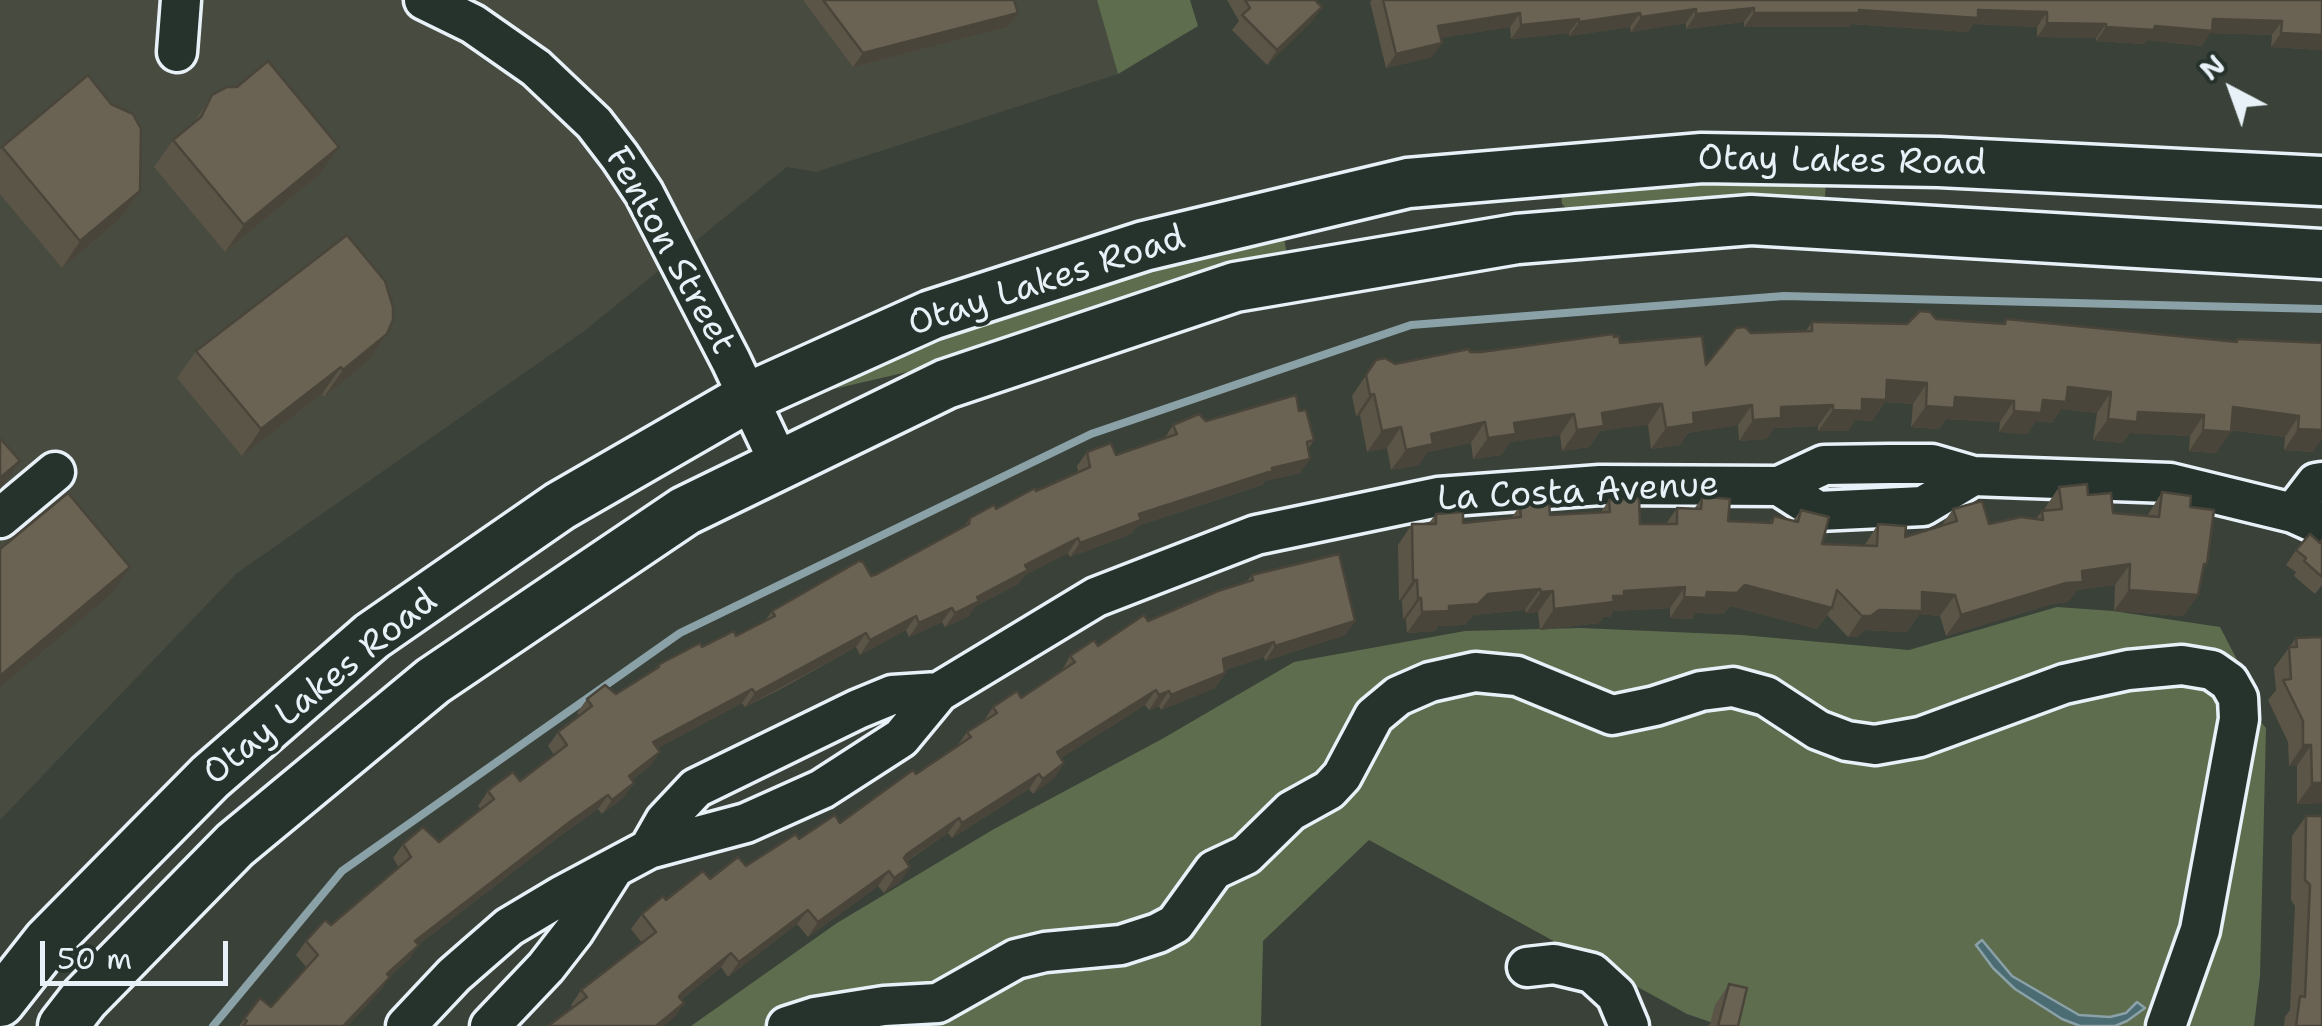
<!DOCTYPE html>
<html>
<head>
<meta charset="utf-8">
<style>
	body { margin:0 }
	#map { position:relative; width:2322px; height:1026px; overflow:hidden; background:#3a4138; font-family:"Shantell Sans",sans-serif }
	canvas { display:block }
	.north { position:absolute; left:2182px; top:40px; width:100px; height:100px; -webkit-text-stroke:8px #26332d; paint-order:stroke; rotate:319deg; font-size:28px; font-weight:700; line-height:40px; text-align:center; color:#e8f1f8 }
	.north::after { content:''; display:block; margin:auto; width:35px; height:45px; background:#e8f1f8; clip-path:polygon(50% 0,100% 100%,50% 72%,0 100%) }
	.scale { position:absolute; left:40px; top:941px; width:188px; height:45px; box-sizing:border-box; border:5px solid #e8f1f8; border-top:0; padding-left:12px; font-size:30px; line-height:35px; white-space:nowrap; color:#e8f1f8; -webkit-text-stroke:8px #26332d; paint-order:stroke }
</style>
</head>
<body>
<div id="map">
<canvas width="2322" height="1026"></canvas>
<div class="north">N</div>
<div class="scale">50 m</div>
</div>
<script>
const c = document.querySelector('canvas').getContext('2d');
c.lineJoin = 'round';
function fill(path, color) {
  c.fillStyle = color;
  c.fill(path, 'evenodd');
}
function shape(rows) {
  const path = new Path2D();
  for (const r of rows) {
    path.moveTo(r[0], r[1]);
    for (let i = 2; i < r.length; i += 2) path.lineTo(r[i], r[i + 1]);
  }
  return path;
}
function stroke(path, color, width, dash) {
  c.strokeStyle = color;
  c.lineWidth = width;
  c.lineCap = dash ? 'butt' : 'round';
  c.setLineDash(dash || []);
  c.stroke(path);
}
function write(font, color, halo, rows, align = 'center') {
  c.font = font + ' "Shantell Sans",sans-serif';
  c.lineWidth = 8;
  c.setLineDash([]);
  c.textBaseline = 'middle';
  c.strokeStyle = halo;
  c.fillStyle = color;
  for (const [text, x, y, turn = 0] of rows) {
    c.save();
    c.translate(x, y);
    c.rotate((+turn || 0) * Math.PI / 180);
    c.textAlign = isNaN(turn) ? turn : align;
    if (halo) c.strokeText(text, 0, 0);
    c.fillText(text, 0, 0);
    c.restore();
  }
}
const built = shape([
	[0,0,1097,0,1118,74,816,172,787,167,583,332,237,573,0,820]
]);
const green = shape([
	[1097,0,1190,0,1198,26,1118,74],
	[1694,179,1826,182,1825,196,1821,198,1697,199,1566,208,1562,204,1561,192],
	[1284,237,1286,250,1282,255,1101,303,916,370,825,391,826,387,913,350,1010,313,1187,257],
	[2057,607,2113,611,2220,627,2247,679,2255,715,2266,728,2260,976,2254,1026,1722,1026,1687,1014,1369,840,1263,941,1261,1026,691,1026,837,923,994,829,1162,739,1294,662,1465,631,1581,628,1742,635,1909,650]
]);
const water = shape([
	[1982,940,2012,976,2079,1015,2110,1017,2126,1013,2137,1002,2145,1008,2127,1021,2115,1026,2080,1026,2062,1019,2015,989,1993,968,1976,945,1982,940]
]);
const stream = shape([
	[213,1026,342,871,680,633,1091,434,1411,325,1784,296,2322,309]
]);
const minor = shape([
	[424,0,473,24,536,68,594,123,620,157,644,193,731,361,780,465],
	[177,52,181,0],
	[1779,486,1818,511,1923,506,1973,476],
	[2293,513,2316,483,2322,482],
	[0,518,55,472],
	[649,849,665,821,696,788,858,709,892,695,939,692],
	[1527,967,1554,964,1592,973,1616,995,1629,1026],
	[406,1026,454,975,509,927,561,896,649,849,746,823,822,789,901,738,939,692,1096,597,1256,535,1438,497,1600,485,1779,486,1824,465,1889,464,1932,464,1973,476,2170,483,2293,513,2322,526],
	[490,1026,546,967,574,931,614,868],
	[787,1026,815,1017,884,1006,938,1003,1016,959,1045,952,1121,945,1158,933,1175,924,1214,870,1246,855,1291,811,1329,790,1342,776,1374,716,1398,696,1430,682,1475,672,1517,676,1612,715,1655,706,1701,691,1733,687,1766,696,1818,730,1847,741,1875,745,1920,737,2064,684,2128,670,2182,665,2212,670,2229,682,2238,698,2239,719,2200,930,2166,1026]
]);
const major = shape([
	[0,1002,48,941,210,777,372,636,560,506,749,397,931,315,1144,246,1408,183,1702,158,1939,162,2322,181],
	[63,1026,84,999,235,845,433,681,685,511,946,384,1235,287,1517,239,1751,220,2322,254]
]);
const wall = shape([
	[803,0,1014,0,1018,13,1008,27,853,67],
	[1227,0,1315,0,1322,7,1312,21,1267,65,1232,30,1239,21],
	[1372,0,2322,0,2322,50,2271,47,2272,35,2210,33,2202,46,2147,40,2144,44,2096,41,2096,38,2037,37,2037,27,1973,24,1968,32,1851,24,1849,27,1744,27,1744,22,1686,29,1686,23,1631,32,1630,27,1569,36,1569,33,1511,39,1510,27,1440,38,1432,57,1386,68,1370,2],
	[212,95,320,174,225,252,154,167,173,140,192,125],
	[2,147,140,191,121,218,62,268,0,194,0,150],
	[1936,319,2002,324,2006,319,2235,342,2237,339,2322,343,2313,452,2284,450,2285,437,2231,430,2216,453,2189,451,2190,436,2130,433,2122,443,2093,440,2097,413,2061,409,2052,423,2036,421,2027,434,1999,432,2000,422,1946,419,1939,429,1911,427,1913,404,1885,402,1872,421,1855,420,1848,431,1818,431,1818,426,1774,428,1766,439,1739,441,1738,425,1688,433,1680,445,1651,449,1648,425,1640,425,1600,431,1589,447,1562,451,1560,435,1510,442,1501,455,1473,459,1471,443,1427,452,1419,465,1391,470,1387,448,1367,452,1360,415,1356,416,1352,396,1376,360,1395,364,1470,352,1614,337,1620,343,1706,365,1751,333,1805,332,1812,322,1907,324],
	[387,334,368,361,324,397,322,394,242,456,177,378,196,351],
	[1299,411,1314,440,1308,449,1300,473,1265,481,1262,485,1137,526,1131,534,1070,557,1068,553,1025,575,1018,584,974,607,969,616,945,627,942,622,909,637,906,630,860,655,856,647,779,690,745,707,742,703,658,748,650,766,632,780,634,783,624,797,602,814,598,809,561,835,418,945,409,959,390,976,380,991,347,1026,239,1026,260,998,271,1007,307,968,296,955,306,941,331,925,399,868,393,858,403,844,439,842,481,809,478,806,488,791,520,781,554,755,548,746,558,732,579,716,577,713,587,699,616,694,654,670,658,665,736,636,765,621,772,611,877,574,964,527,970,518,996,509,1078,472,1077,466,1087,452,1116,455,1164,439,1173,425],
	[2059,487,2088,495,2113,513,2147,516,2162,492,2190,507,2203,570,2198,595,2183,616,2114,611,2115,585,2077,590,2068,602,2052,604,1946,636,1940,616,1919,614,1907,632,1865,630,1857,637,1848,637,1827,615,1817,629,1731,606,1723,614,1695,613,1692,619,1670,618,1670,608,1613,611,1610,617,1603,617,1599,623,1540,630,1538,612,1526,613,1525,610,1474,615,1464,625,1438,626,1435,631,1407,633,1406,619,1403,619,1402,601,1399,601,1398,545,1412,524,1428,524,1436,514,1463,523,1511,518,1520,506,1550,515,1601,512,1609,500,1640,524,1666,524,1677,508,1694,509,1702,498,1728,521,1769,523,1774,516,1793,521,1801,510,1822,544,1864,546,1878,524,1905,537,1942,525,1953,509,1989,524,2036,519,2042,511,2045,510,2045,508],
	[2322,540,2322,585,2315,594,2294,576,2296,572,2286,565,2296,550,2320,543],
	[1252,575,1355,621,1345,635,1265,661,1264,657,1225,670,1225,673,1215,688,1161,710,1159,706,1149,710,1145,705,1061,758,1064,763,1054,778,1033,794,1029,789,952,838,948,833,906,862,910,867,900,882,884,893,878,886,808,937,797,924,728,977,721,967,681,1000,684,1003,674,1018,573,1007,571,1005,581,990,642,943,631,929,642,914,710,879,746,866,799,839,840,823,957,746,967,732,983,722,993,707,1021,698,1061,672,1070,656,1098,646,1148,621,1246,582],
	[2322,637,2322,803,2297,804,2297,766,2289,766,2288,742,2268,700,2276,690,2274,668,2296,638],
	[2306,816,2322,1026,2284,1026,2285,1017,2290,1010,2295,906,2291,900,2292,836],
	[1729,984,1738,1026,1707,1026,1710,1024,1715,1005]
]);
const shadedWall = shape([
	[1322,7,1312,21,1267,65,1277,50],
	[1754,8,1744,22,1686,29,1696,14],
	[1696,9,1686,23,1631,32,1641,17],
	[1859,10,1978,10,2047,12,2037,27,1973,24,1968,32,1851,24,1849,27,1744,27,1754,13],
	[1018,13,1008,27,853,67,863,53],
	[1520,13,1510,27,1428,40,1438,26],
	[1640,13,1630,27,1569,36,1579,22],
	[1579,19,1569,33,1511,39,1521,25],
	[2213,19,2282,21,2272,35,2210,33,2202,46,2147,40,2144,44,2096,41,2106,27,2155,26],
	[2047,23,2106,24,2096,38,2037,37],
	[2281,33,2322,35,2322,50,2271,47],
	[1442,43,1432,57,1386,68,1396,54],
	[339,147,320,174,225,252,244,225],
	[140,191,121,218,62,268,80,241],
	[387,334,368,361,324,397,343,370],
	[341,367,322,394,242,456,261,429],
	[1887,380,1927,383,1913,404,1885,402,1872,421,1855,420,1848,431,1818,431,1833,410,1862,399],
	[2068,387,2111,392,2097,413,2061,409,2052,423,2036,421,2027,434,1999,432,2014,411],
	[1374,394,1360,415,1356,416,1370,395],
	[1955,397,2014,401,2000,422,1946,419,1939,429,1911,427,1926,406],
	[1655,404,1662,404,1648,425,1600,431,1589,447,1562,451,1577,430,1602,413],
	[1752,405,1738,425,1688,433,1680,445,1651,449,1666,428,1693,413],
	[1833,405,1818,426,1774,428,1766,439,1739,441,1753,420,1781,407],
	[2233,407,2299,416,2285,437,2218,428],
	[2138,412,2204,415,2190,436,2130,433,2122,443,2093,440,2108,419],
	[1574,414,1560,435,1510,442,1501,455,1473,459,1488,438,1514,423],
	[1485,422,1471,443,1427,452,1419,465,1391,470,1406,450,1431,434],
	[1401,427,1387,448,1367,452,1382,431],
	[2298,429,2322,430,2322,439,2313,452,2284,450],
	[2203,430,2231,432,2216,453,2189,451],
	[1310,459,1300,473,1265,481,1262,485,1137,526,1131,534,1070,557,1080,543,1139,514,1272,468],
	[20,461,1,488,0,489,0,478],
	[1078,538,1068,553,1025,575,1018,584,974,607,969,616,945,627,955,613,977,597,1025,565],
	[2130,564,2115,585,2077,590,2068,602,2052,604,1946,636,1961,615,2082,571],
	[130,567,111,594,0,687,0,676],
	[1413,580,1417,580,1402,601,1399,601],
	[1745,585,1832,608,1817,629,1731,606,1723,614,1695,613,1692,619,1670,618,1684,597],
	[1685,587,1670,608,1613,611,1610,617,1603,617,1599,623,1540,630,1554,609,1624,591],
	[1540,589,1525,610,1474,615,1464,625,1438,626,1435,631,1407,633,1422,612,1488,594],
	[2129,590,2198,595,2183,616,2114,611],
	[1553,591,1538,612,1526,613,1541,592],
	[1922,592,1955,595,1940,616,1919,614,1907,632,1865,630,1857,637,1848,637,1862,616],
	[1418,598,1421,598,1406,619,1403,619],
	[952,608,942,622,909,637,919,623],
	[916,616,906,630,860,655,870,640],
	[1355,621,1345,635,1265,661,1275,646],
	[866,633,856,647,745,707,755,693],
	[1274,642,1264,657,1212,674,1223,659],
	[1225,673,1215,688,1161,710,1171,695],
	[752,689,742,703,643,756,653,742],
	[1156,690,1145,705,1047,767,1057,752],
	[1169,691,1159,706,1149,710,1159,695],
	[2303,745,2311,745,2297,766,2289,766],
	[660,752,650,766,619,790,629,776],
	[1064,763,1054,778,1033,794,1043,779],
	[1039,774,1029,789,952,838,962,823],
	[634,783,624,797,602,814,612,800],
	[2312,783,2322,783,2322,803,2297,804],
	[608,795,598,809,561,835,405,955,415,941,571,821],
	[959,818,948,833,896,868,907,854],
	[910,867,900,882,884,893,894,878],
	[889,871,878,886,808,937,818,922],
	[808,910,797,924,728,977,739,962],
	[419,945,409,959,377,988,387,974],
	[731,953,721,967,670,1009,681,994],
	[390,977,380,991,347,1026,343,1026],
	[684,1003,674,1018,664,1026,656,1026]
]);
const building = shape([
	[823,0,1014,0,1018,13,863,53,823,0],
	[1245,0,1315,0,1322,7,1277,50,1242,15,1250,8,1245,0],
	[1383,0,2322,0,2322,35,2281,33,2282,21,2213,19,2212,31,2155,26,2154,30,2106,27,2106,24,2047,23,2047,12,1978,10,1978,18,1859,10,1859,13,1754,13,1754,8,1696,14,1696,9,1641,17,1640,13,1579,22,1579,19,1521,25,1520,13,1438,26,1442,43,1396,54,1383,0],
	[268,61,339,147,244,225,173,140,201,117,212,95,227,87,237,87,268,61],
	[88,75,111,104,133,114,141,129,140,191,80,241,2,147,88,75],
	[347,235,385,281,393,307,393,320,387,334,343,370,341,367,261,429,196,351,347,235],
	[1920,311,1930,312,1936,319,2005,324,2006,319,2237,342,2237,339,2322,343,2322,430,2298,429,2299,416,2233,407,2231,432,2203,430,2204,415,2138,412,2137,422,2108,419,2111,392,2068,387,2066,402,2043,400,2041,413,2014,411,2014,401,1955,397,1954,408,1926,406,1927,383,1887,380,1886,400,1862,399,1862,411,1833,410,1833,405,1781,407,1781,418,1753,420,1752,405,1693,413,1694,424,1666,428,1662,404,1655,404,1602,413,1604,426,1577,430,1574,414,1514,423,1516,434,1488,438,1485,422,1431,434,1433,444,1406,450,1401,427,1382,431,1374,394,1370,395,1366,375,1376,360,1385,358,1395,364,1469,349,1470,352,1481,352,1613,334,1614,337,1619,336,1620,343,1702,336,1706,365,1736,328,1745,327,1751,333,1812,331,1812,322,1816,322,1907,324,1920,311],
	[1296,395,1299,411,1306,410,1314,440,1307,442,1310,459,1272,468,1272,471,1139,514,1141,520,1080,543,1078,538,1025,565,1028,570,977,597,979,601,955,613,952,608,919,623,916,616,870,640,866,633,755,693,752,689,653,742,660,752,629,776,634,783,612,800,608,795,571,821,415,941,419,945,387,974,390,977,343,1026,243,1026,247,1021,244,1019,260,998,271,1007,318,955,306,941,325,920,331,925,411,857,403,844,423,827,439,842,494,799,488,791,491,788,513,772,520,781,567,745,558,732,592,706,587,699,605,685,616,694,659,667,658,665,700,643,702,647,734,631,736,636,775,616,772,611,859,561,863,562,871,576,877,574,969,524,970,518,994,505,996,509,1035,488,1036,491,1090,467,1087,452,1111,443,1116,455,1177,434,1173,425,1199,414,1206,421,1296,395],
	[0,438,20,461,0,478,0,438],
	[2087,484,2088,495,2111,493,2113,513,2159,517,2162,492,2191,496,2190,507,2214,510,2207,564,2204,564,2198,595,2129,590,2130,564,2082,571,2083,582,2066,583,1961,615,1955,595,1922,592,1922,611,1879,610,1871,616,1862,616,1837,590,1832,608,1745,585,1737,593,1707,592,1706,598,1684,597,1685,587,1624,591,1624,596,1613,596,1614,602,1554,609,1553,591,1541,592,1540,589,1488,594,1478,604,1449,606,1449,611,1422,612,1421,598,1418,598,1417,580,1413,580,1412,524,1436,524,1436,514,1463,512,1463,523,1521,517,1520,506,1549,502,1550,515,1610,512,1609,500,1639,498,1640,524,1677,524,1677,508,1701,509,1702,498,1709,497,1730,499,1728,521,1772,523,1774,516,1798,522,1801,510,1829,517,1822,544,1877,546,1878,524,1906,526,1905,537,1957,521,1953,509,1982,501,1989,524,2021,517,2043,520,2042,511,2062,509,2059,487,2087,484],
	[68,493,130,567,0,676,0,549,68,493],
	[2310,534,2320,543,2322,540,2322,577,2304,561,2306,558,2296,550,2310,534],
	[1339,554,1355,621,1275,646,1274,642,1223,659,1225,673,1171,695,1169,691,1159,695,1156,690,1057,752,1064,763,1043,779,1039,774,962,823,959,818,907,854,904,858,910,867,894,878,889,871,818,922,808,910,739,962,731,953,681,994,679,997,684,1003,656,1026,548,1026,587,997,581,990,656,932,642,914,663,896,666,900,703,871,710,879,738,857,746,866,796,834,799,839,835,815,840,823,913,770,916,774,971,737,967,732,997,713,993,707,1017,691,1021,698,1075,662,1070,656,1094,640,1098,646,1144,615,1148,621,1218,591,1253,580,1252,575,1339,554],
	[2322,637,2322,783,2312,783,2311,745,2303,745,2303,721,2283,680,2291,679,2289,647,2297,647,2296,638,2322,637],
	[2306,816,2322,816,2322,1026,2296,1026,2300,996,2305,997,2310,885,2305,880,2306,816],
	[1729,984,1747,988,1738,1026,1718,1026,1729,984]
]);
const streetNames = [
	["Otay Lakes Road",1842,162,1],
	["Fenton Street",669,251,61],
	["Otay Lakes Road",1047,282,-18],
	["La Costa Avenue",1578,493,-3],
	["Otay Lakes Road",321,688,-39]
];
fill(built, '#484b40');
fill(green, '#5f6d4f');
fill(water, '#4b6c72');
stroke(water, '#8aa1a8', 2.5);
stroke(stream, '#8aa1a8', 8);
stroke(minor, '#e8f1f8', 45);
stroke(major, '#e8f1f8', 55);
stroke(minor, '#26332d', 38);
stroke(major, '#26332d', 48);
fill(wall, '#5b5547');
fill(shadedWall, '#4a453a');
fill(building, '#6a6353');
stroke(building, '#4a453a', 2.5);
write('35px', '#e8f1f8', '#26332d', streetNames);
</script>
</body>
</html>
